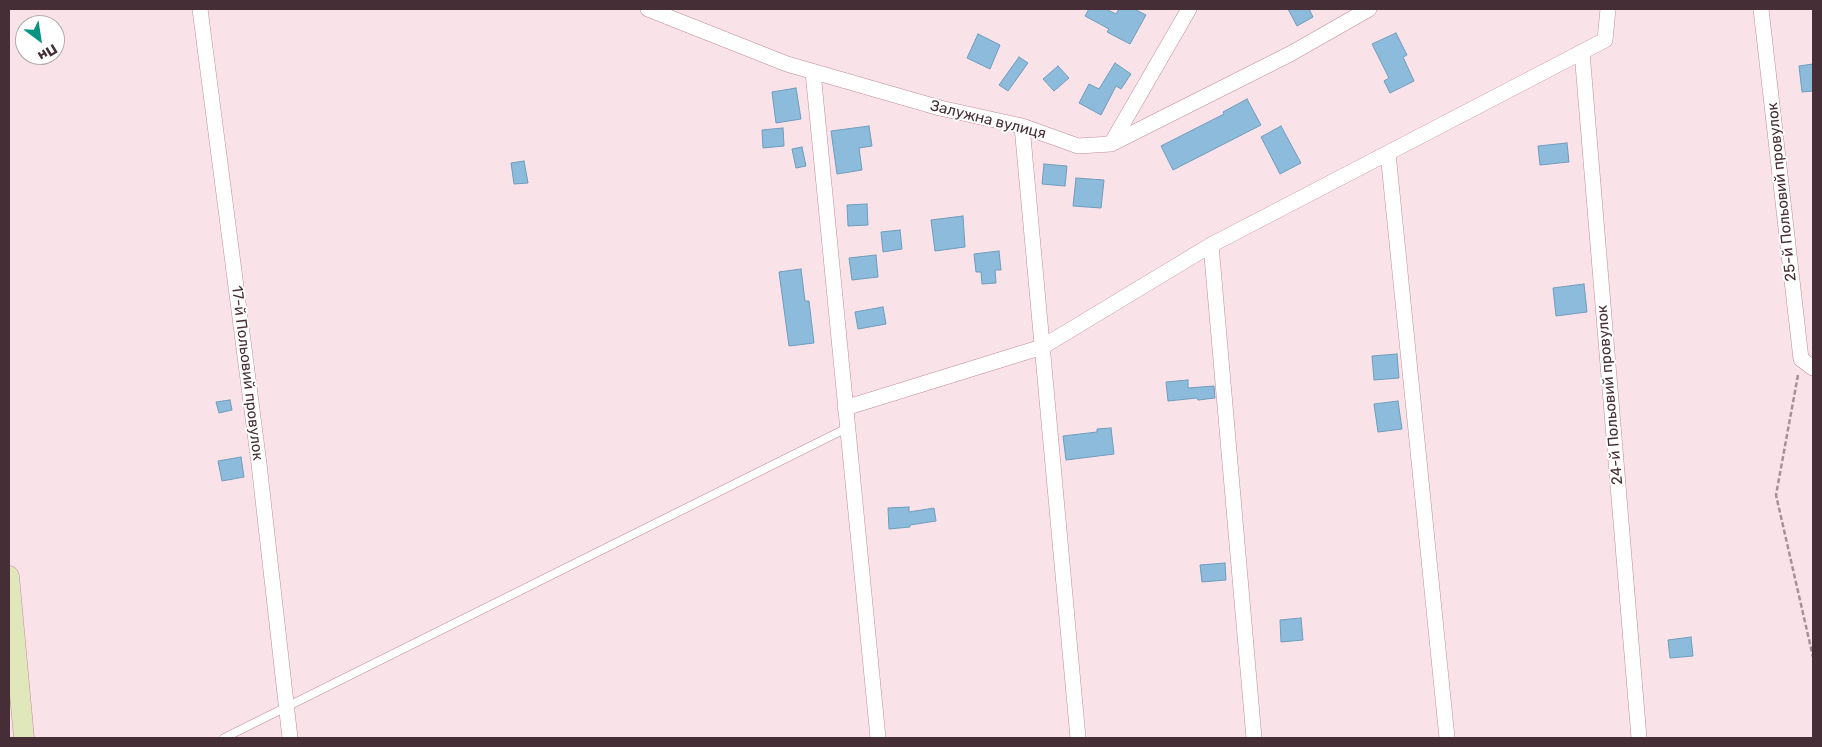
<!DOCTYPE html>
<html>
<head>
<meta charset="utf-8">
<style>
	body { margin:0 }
	#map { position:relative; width:1822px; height:747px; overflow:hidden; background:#f9e2e8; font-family:Rubik,sans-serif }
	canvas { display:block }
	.frame { position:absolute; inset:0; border:10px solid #452e35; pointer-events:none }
	.north { position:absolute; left:15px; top:15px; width:50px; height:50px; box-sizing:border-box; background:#fff; border:1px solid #b5abae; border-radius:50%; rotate:149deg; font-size:14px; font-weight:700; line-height:20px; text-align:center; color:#452e35 }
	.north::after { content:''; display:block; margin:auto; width:18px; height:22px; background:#079481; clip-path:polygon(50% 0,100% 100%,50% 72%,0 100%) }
</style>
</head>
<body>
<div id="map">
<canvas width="1822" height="747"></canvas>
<div class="frame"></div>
<div class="north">Пн</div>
</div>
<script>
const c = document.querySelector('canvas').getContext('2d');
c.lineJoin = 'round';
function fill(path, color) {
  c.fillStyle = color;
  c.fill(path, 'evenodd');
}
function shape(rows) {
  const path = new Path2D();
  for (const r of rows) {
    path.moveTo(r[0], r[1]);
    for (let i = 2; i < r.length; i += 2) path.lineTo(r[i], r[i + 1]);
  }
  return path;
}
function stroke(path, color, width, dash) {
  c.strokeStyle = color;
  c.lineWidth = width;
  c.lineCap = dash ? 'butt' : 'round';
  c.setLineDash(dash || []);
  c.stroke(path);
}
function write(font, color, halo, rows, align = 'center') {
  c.font = font + ' Rubik,sans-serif';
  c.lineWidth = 4;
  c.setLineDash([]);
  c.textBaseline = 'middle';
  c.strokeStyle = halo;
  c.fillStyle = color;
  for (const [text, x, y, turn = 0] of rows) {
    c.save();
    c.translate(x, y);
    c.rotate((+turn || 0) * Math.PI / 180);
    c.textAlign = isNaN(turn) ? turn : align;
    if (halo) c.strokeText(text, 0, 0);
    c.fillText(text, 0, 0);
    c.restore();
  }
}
const building = shape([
	[1089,9,1106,9,1116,14,1119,9,1134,9,1146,15,1130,44,1107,32,1109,29,1085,16,1089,9],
	[1288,9,1309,9,1313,17,1297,26,1288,9],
	[1396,33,1407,55,1403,57,1414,81,1390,93,1384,81,1389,78,1372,44,1396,33],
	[978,34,1000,45,990,69,967,58,978,34],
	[1019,57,1028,63,1008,91,999,85,1019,57],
	[1115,63,1131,74,1121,89,1116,86,1101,115,1079,103,1089,84,1099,89,1115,63],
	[1813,64,1813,91,1802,92,1799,66,1813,64],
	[1058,66,1069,78,1054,91,1043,79,1058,66],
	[796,88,801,119,776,123,772,92,796,88],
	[1247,99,1261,125,1173,170,1161,146,1224,114,1223,112,1247,99],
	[869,126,872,146,859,148,862,170,837,174,831,131,869,126],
	[1281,126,1301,163,1280,174,1261,137,1281,126],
	[783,128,784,146,763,148,762,130,783,128],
	[1567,143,1569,162,1540,165,1538,146,1567,143],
	[802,147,806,166,796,168,792,149,802,147],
	[524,161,528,183,514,184,511,163,524,161],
	[1044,164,1067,166,1065,186,1042,184,1044,164],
	[1076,178,1104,180,1101,208,1073,206,1076,178],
	[867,204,868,225,848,226,847,205,867,204],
	[963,216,965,247,935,251,931,220,963,216],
	[900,230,902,249,883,252,881,232,900,230],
	[999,251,1001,270,995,270,996,283,982,284,981,272,976,272,974,254,999,251],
	[876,255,878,277,852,280,849,258,876,255],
	[801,269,805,301,809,301,814,343,789,346,779,272,801,269],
	[1584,284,1587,312,1556,316,1553,288,1584,284],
	[883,307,886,324,858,329,855,312,883,307],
	[1397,354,1399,378,1374,380,1372,356,1397,354],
	[1188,380,1188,388,1214,386,1215,398,1198,400,1197,398,1168,401,1166,382,1188,380],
	[230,400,232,410,219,413,216,402,230,400],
	[1398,401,1402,429,1378,432,1374,404,1398,401],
	[1111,428,1114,454,1066,460,1063,436,1097,432,1097,429,1111,428],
	[241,457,244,477,222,481,218,461,241,457],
	[909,507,909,512,934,508,936,521,910,525,910,527,889,529,888,508,909,507],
	[1225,563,1226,580,1202,582,1200,565,1225,563],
	[1301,618,1303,640,1281,642,1280,620,1301,618],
	[1691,637,1693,656,1670,658,1668,640,1691,637]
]);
const path = shape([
	[1798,375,1776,495,1813,657]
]);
const lane = shape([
	[224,738,847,428]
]);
const street = shape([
	[200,9,259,464,290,738],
	[648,9,787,64,940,108,1022,126,1078,146,1111,144,1290,54,1369,9],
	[1761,9,1801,359,1813,368],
	[1582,52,1639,738],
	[813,72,878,738],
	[1022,126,1078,738],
	[1111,144,1189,9],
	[1388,153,1447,738],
	[1211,245,1254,738],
	[845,408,1042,347,1211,245,1605,40,1608,9]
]);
const secondary = shape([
	[9,576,24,738]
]);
const streetNames = [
	["Залужна вулиця",988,120,14],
	["25-й Польовий провулок",1782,192,-96],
	["17-й Польовий провулок",247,373,83],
	["24-й Польовий провулок",1610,395,-95]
];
fill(building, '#8cbbdb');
stroke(building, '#6f9cbc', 1);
stroke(lane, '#c18c9c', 9);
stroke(street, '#c18c9c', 16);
stroke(secondary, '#c18c9c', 21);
stroke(path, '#a79097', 2.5, [5, 2.5]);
stroke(lane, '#fff', 8);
stroke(street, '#fff', 15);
stroke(secondary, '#e0e7ba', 20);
write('15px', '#452e35', '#fff', streetNames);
</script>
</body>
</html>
